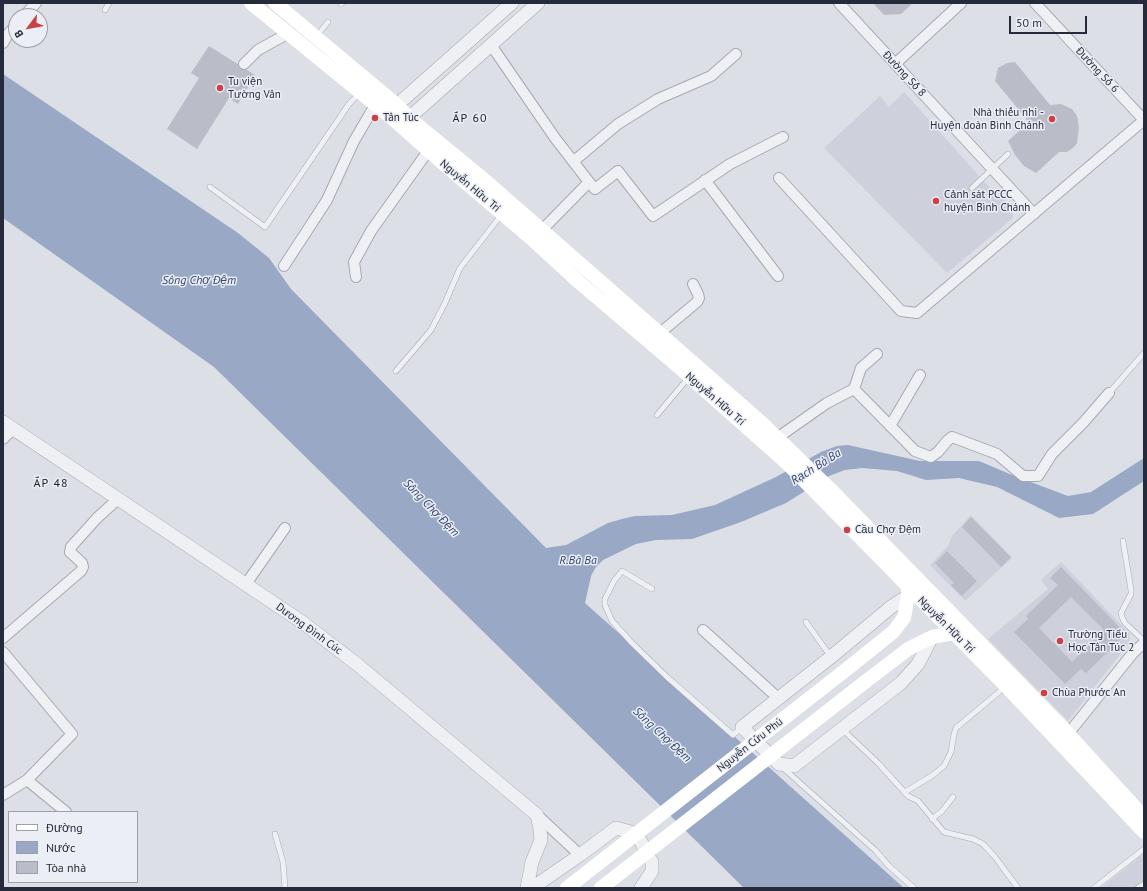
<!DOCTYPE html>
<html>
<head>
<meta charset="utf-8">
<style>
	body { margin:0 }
	#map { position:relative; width:1147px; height:891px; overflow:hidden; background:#dcdfe6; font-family:"PT Sans",sans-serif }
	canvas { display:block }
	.frame { position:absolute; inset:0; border:4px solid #262b3b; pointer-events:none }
	.legend { position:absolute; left:8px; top:811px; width:130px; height:72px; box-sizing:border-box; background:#ebeef4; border:1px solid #9ca0aa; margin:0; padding:5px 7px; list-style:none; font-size:12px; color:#262b3b }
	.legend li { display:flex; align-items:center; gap:8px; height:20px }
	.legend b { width:20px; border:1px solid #9ca0aa }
	.north { position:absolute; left:8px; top:8px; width:40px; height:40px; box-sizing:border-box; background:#ebeef4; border:1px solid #9ca0aa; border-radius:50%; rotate:238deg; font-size:11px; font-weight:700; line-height:16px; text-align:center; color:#262b3b }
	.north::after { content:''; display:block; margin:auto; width:14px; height:18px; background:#c94346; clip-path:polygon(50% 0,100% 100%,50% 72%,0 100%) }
	.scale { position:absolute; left:1009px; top:16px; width:78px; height:18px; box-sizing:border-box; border:2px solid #262b3b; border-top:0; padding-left:5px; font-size:12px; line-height:14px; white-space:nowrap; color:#262b3b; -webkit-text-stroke:3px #ebeef4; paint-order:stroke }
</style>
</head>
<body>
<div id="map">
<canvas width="1147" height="891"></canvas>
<div class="frame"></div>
<ul class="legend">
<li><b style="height:5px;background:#fff"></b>Đường</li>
<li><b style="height:11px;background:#98a8c5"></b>Nước</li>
<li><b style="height:11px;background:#babdc8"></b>Tòa nhà</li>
</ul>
<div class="north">B</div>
<div class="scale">50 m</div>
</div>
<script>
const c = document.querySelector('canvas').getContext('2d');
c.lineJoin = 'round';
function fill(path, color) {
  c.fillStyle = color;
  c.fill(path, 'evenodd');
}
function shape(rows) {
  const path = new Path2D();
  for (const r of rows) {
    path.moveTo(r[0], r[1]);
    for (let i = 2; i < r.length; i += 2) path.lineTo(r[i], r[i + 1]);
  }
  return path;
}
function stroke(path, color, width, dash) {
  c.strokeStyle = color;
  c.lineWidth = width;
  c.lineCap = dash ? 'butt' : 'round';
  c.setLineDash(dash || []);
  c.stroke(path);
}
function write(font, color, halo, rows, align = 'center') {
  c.font = font + ' "PT Sans",sans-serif';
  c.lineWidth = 3;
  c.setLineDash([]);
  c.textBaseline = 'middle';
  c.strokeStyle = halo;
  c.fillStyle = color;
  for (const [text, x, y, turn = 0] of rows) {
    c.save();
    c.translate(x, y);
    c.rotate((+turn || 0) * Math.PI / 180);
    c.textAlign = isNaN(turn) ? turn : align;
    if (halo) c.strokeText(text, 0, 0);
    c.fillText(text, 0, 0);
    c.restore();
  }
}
const built = shape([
	[904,92,997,196,1003,199,1012,209,1013,218,947,273,824,148,880,96,889,107],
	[971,515,1012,558,965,601,930,565,948,546,952,536],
	[1061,562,1130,634,1129,643,1068,721,988,639,1048,589,1041,580],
	[1144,853,1144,888,1101,888]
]);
const water = shape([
	[3,74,238,233,269,258,291,289,546,548,566,545,608,523,622,519,635,516,672,515,715,505,776,477,821,452,837,446,848,445,920,461,979,461,1012,475,1068,496,1091,492,1144,458,1144,481,1093,514,1059,518,997,487,959,478,926,480,897,471,862,468,845,470,829,476,786,503,741,522,692,539,656,540,636,544,603,560,596,567,591,576,585,603,904,888,744,888,214,367,3,218]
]);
const building = shape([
	[873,3,913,3,901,14,884,15],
	[209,46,255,75,238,104,229,98,197,149,167,129,199,78,191,73],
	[1015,62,1050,105,1061,104,1072,109,1077,116,1079,127,1077,143,1073,148,1067,152,1059,152,1036,173,1024,166,1015,155,1008,141,1029,122,995,81,998,68,1007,63],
	[971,517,1011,557,1001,567,962,527],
	[947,551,977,581,962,596,951,585,954,583,935,563],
	[1061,567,1126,634,1086,673,1081,669,1065,684,1014,632,1028,619,1026,616,1058,585,1050,578],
	[1071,597,1104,630,1072,662,1039,628]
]);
const service = shape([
	[341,4,342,3],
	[105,10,109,3],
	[316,37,328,22],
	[210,187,265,227,349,104,359,94],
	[972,188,1008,154],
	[396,371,431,330,445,303,460,268,502,214],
	[1109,393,1144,353],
	[657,415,689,377],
	[1123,541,1131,590,1131,594,1121,613,1122,617,1125,623,1144,641],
	[652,589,622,571,614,581,605,599,605,605,612,621,632,643,667,677,733,735,741,728],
	[806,622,831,657],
	[842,729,878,763,908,796,918,801,944,832,973,839,983,844,995,857,1018,888],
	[782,767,875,850,889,866,914,888],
	[905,792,933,775,944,766,951,752,954,734,956,728,1005,687],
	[932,819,942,811,953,797],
	[275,834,283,862,285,888],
	[1094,888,1144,849],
	[1138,888,1144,884]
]);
const minor = shape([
	[839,3,1034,214],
	[1035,3,1144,120],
	[24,16,36,3],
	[3,43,8,34,16,25],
	[491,45,555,138,589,182,542,230],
	[244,64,258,50,287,34],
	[895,64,961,3],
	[574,161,618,124,658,99,711,76,736,54],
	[779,178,901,311,917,313,1144,120],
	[705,180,778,276],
	[589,182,595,189,618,171,653,216,730,164,783,137],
	[284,266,327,200,354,141,378,100],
	[356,277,354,262,371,231,428,151],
	[660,333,697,302,699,298,698,294,693,284],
	[854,389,915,451,931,457,938,452,947,441,952,437,997,454,1023,476,1038,476,1052,454,1083,423,1109,393],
	[890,426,920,375],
	[777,438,827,403,854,389,861,368,877,354],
	[3,439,13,429],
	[246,584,285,528],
	[703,630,778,698],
	[3,638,81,571,83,567,82,563,70,552,71,547,97,518,118,499],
	[3,652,72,734,27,780,3,795],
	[1068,734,1133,653,1144,643],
	[27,780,66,812],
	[537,815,580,855]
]);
const tertiary = shape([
	[397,105,512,3],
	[409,118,538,3],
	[3,422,302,622,358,665,537,815,540,829,541,840,532,862,527,888],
	[908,596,891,607,831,657,742,727,779,764,794,766,901,683,918,664,932,637],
	[532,888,580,855,616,828,634,833,639,838,649,857,652,862,652,871,641,888]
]);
const secondary = shape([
	[251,3,392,118,446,166,532,239,580,283,673,362,788,464,1008,688,1144,832],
	[275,3,397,105,409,118,488,183,763,424,830,489,982,645,1061,726,1144,817],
	[852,665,893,632,904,618,908,596,908,587],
	[865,682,908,649,932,637,954,633]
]);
const secondaryBridge = shape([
	[567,888,852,665],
	[601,888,865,682]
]);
const markers = [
	[220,88,4,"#c94346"],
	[375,118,4,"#c94346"],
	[1052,119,4,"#c94346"],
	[936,201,4,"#c94346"],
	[847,530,4,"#c94346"],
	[1060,641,4,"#c94346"],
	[1044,693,4,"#c94346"]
];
const streetNames = [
	["Đường Số 6",1097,70,47],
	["Đường Số 8",904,74,47],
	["Nguyễn Hữu Trí",470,186,40],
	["Nguyễn Hữu Trí",715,399,41],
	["Nguyễn Hữu Trí",946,625,45],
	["Dương Đình Cúc",309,629,36],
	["Nguyễn Cửu Phú",750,745,-38]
];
const poiNames = [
	["Tu viện",228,82],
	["Tường Vân",228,95],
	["Nhà thiếu nhi -",1044,113,"right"],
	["Huyện đoàn Bình Chánh",1044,126,"right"],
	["Tân Túc",383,118],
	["Cảnh sát PCCC",944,195],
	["huyện Bình Chánh",944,208],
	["Cầu Chợ Đệm",855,530],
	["Trường Tiểu",1068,635],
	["Học Tân Túc 2",1068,648],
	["Chùa Phước An",1052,693]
];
const neighbourhoodNames = [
	["ẤP 60",470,119],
	["ẤP 48",51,484]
];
const waterNames = [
	["Sông Chợ Đệm",199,281],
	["Rạch Bà Ba",816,467,-32],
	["Sông Chợ Đệm",431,508,46],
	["R.Bà Ba",578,561],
	["Sông Chợ Đệm",662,735,43]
];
fill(built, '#ced1db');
fill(water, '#98a8c5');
fill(building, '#babdc8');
stroke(service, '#a5a9b3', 6);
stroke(minor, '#a5a9b3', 12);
stroke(tertiary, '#a5a9b3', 14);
stroke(service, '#eff0f4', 5);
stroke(minor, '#eff0f4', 10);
stroke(tertiary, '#eff0f4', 13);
stroke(secondary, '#fff', 14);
stroke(secondaryBridge, '#fff', 14);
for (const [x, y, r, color] of markers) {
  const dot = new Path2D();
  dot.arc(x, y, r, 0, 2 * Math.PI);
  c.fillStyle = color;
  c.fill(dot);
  stroke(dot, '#ebeef4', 1.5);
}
write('11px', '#262b3b', '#ebeef4', streetNames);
write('11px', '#262b3b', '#ebeef4', poiNames, 'left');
c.letterSpacing = '1px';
write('12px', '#191d2c', '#ebeef4', neighbourhoodNames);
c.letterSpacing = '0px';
write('italic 12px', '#32456e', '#ebeef4', waterNames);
</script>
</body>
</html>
